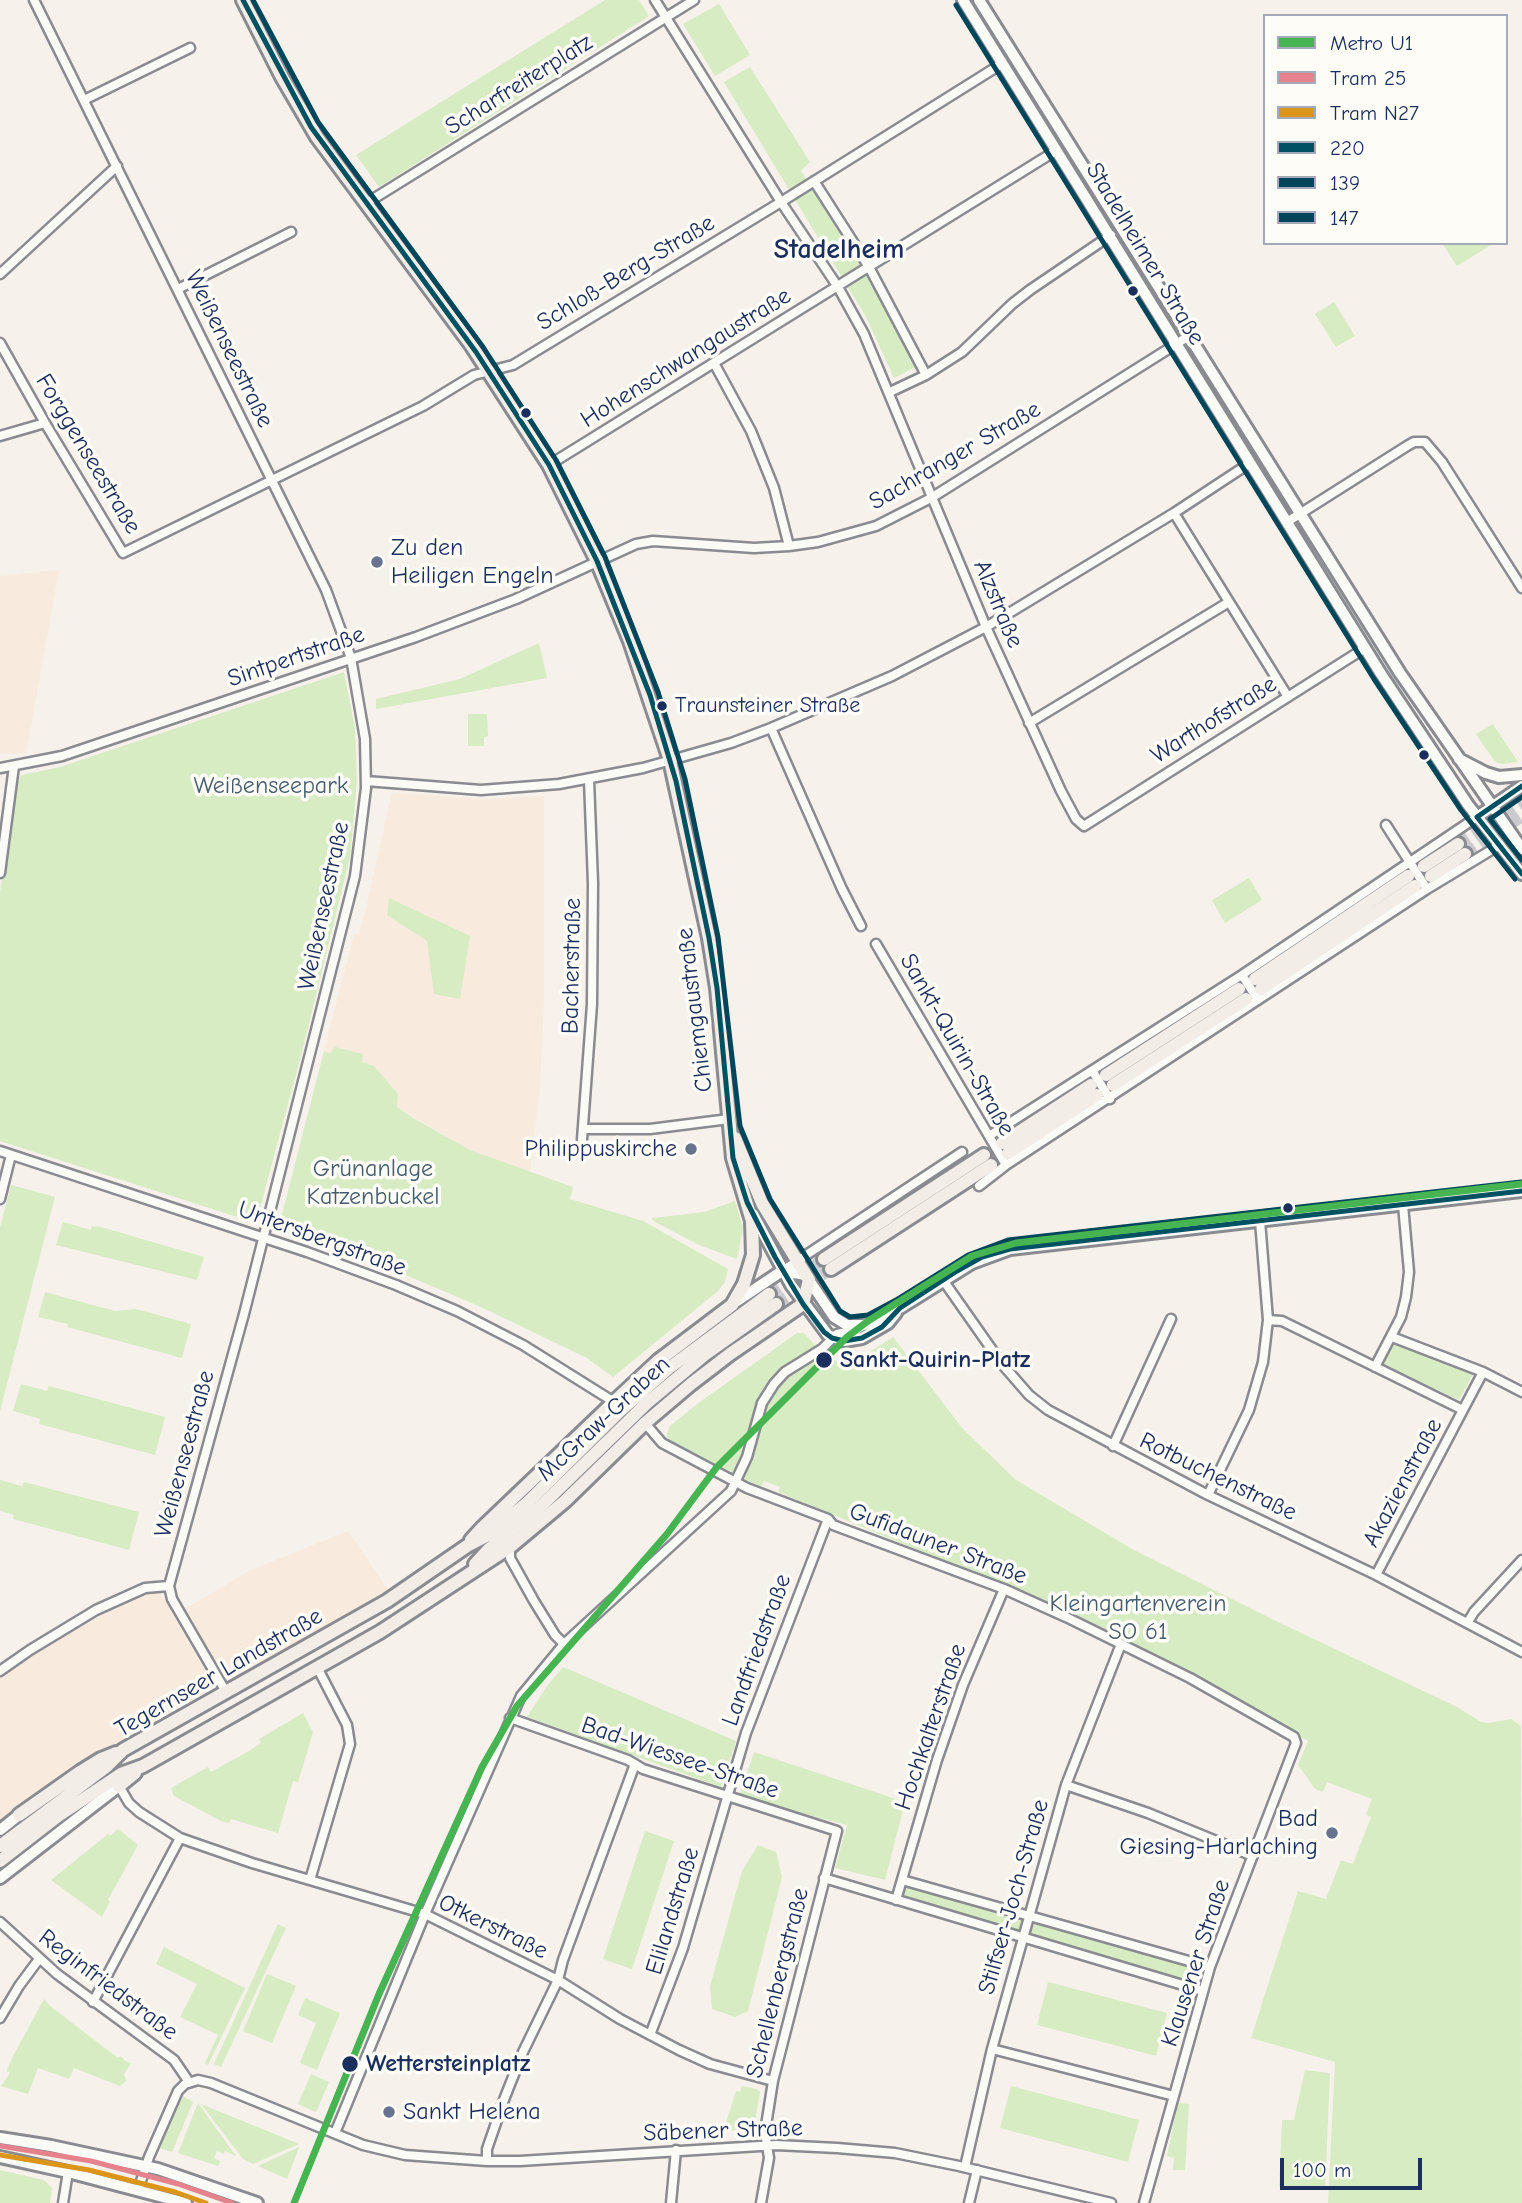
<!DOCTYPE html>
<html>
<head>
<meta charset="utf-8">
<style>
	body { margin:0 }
	#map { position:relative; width:1522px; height:2203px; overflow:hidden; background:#f6f1eb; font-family:"Comic Neue",sans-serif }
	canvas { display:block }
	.legend { position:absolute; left:1263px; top:14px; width:245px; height:231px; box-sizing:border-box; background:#fdfcf7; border:2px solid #a3aaba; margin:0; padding:9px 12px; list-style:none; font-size:21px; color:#1b2f5e }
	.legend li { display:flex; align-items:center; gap:14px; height:35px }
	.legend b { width:35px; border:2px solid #a3aaba }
	.scale { position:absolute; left:1280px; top:2158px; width:142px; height:32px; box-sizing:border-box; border:4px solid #1b2f5e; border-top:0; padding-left:9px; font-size:21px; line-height:24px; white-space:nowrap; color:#1b2f5e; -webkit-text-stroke:5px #fdfcf7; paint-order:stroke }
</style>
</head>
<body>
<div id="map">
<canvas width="1522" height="2203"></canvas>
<ul class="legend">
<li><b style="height:9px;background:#46b450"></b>Metro U1</li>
<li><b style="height:9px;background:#e6828c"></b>Tram 25</li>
<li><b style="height:9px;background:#db951b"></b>Tram N27</li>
<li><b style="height:9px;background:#005262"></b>220</li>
<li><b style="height:9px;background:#00465a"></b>139</li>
<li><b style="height:9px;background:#00465a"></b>147</li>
</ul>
<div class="scale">100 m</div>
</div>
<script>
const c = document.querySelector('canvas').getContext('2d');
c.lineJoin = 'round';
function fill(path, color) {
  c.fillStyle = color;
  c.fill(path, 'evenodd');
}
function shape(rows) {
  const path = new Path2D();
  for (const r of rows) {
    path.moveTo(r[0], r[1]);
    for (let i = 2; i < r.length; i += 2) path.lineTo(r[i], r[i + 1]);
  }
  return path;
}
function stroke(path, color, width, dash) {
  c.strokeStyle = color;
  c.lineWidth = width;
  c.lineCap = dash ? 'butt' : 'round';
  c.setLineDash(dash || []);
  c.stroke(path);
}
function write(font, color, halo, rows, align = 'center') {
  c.font = font + ' "Comic Neue",sans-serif';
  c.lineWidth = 7;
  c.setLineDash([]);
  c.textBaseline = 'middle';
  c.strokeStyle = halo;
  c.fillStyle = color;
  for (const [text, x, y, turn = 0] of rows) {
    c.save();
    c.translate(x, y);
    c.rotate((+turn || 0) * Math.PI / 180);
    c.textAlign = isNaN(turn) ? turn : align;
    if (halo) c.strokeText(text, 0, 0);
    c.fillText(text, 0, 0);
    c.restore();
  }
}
const built = shape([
	[59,570,26,753,0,754,0,576],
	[392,793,483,799,544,796,544,1000,540,1086,530,1172,470,1150,396,1107,398,1094,374,1066,324,1051,354,934,359,934,365,912],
	[348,1531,388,1590,237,1676,229,1677,224,1675,183,1610,251,1570],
	[148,1591,159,1593,166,1601,207,1675,210,1674,213,1685,211,1689,99,1754,0,1824,0,1676,67,1632]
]);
const green = shape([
	[605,0,639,0,649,16,379,187,356,155],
	[719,4,750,55,715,76,683,24],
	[750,67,810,162,801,171,881,299,916,367,894,378,866,317,724,82],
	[1442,243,1489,243,1491,245,1457,266],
	[1334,302,1355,336,1336,347,1315,314],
	[539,643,547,678,376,709,376,699,460,679],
	[344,672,355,728,357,782,350,857,301,1056,256,1223,0,1141,0,892,17,784,21,775,60,767],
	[468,714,487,714,488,736,484,737,484,746,468,746],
	[1493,724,1518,762,1502,764,1495,762,1476,734],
	[1249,878,1262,900,1225,923,1212,900],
	[389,898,470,936,460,999,434,994,427,941,387,915],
	[335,1047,363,1054,362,1062,374,1066,398,1094,397,1107,413,1118,470,1150,573,1187,570,1199,643,1221,728,1269,725,1282,718,1291,613,1377,587,1358,481,1307,401,1273,278,1230,324,1051,330,1053],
	[11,1185,55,1197,0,1411,0,1227],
	[735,1201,743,1228,737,1259,699,1245,653,1221,652,1218,704,1212],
	[63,1222,91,1230,92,1226,101,1227,204,1257,197,1280,56,1245],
	[45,1292,115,1311,136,1309,191,1324,182,1358,67,1327,68,1324,38,1317],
	[797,1333,804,1333,813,1343,836,1361,848,1362,860,1358,893,1337,962,1428,1016,1480,1132,1549,1280,1623,1457,1707,1481,1722,1489,1723,1511,1719,1521,1726,1522,2203,1328,2203,1335,2062,1251,2038,1298,1891,1326,1899,1341,1860,1353,1864,1371,1817,1366,1815,1372,1799,1327,1782,1323,1792,1315,1789,1298,1765,1308,1741,1194,1675,1051,1605,778,1492,780,1487,764,1481,761,1487,669,1440,666,1436,670,1426,697,1404],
	[1394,1342,1473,1374,1459,1400,1382,1364],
	[21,1384,47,1391,49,1386,165,1417,155,1455,39,1424,40,1419,13,1411],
	[0,1480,22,1486,24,1482,139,1512,129,1550,13,1519,14,1515,0,1511],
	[563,1667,736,1741,721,1787,527,1717,547,1686],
	[303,1713,313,1732,298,1782,293,1781,278,1833,231,1819,229,1823,221,1821,174,1796,171,1788,208,1767,211,1772,249,1751,261,1743,259,1739],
	[754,1752,905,1802,885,1880,835,1868,847,1825,739,1797],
	[118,1829,138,1845,108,1900,110,1901,102,1917,51,1880,108,1834,110,1836],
	[645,1831,674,1841,632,1969,603,1959],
	[758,1845,776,1852,782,1877,748,2011,735,2017,712,2009,710,1986,742,1871],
	[906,1881,1024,1916,1020,1931,901,1896],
	[1035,1921,1201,1970,1197,1985,1031,1935],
	[278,1924,286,1928,221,2067,214,2064],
	[164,1947,245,1988,208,2065,205,2063,218,2035,180,2017,197,1984,156,1964],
	[267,1974,296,1986,272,2043,243,2031],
	[1048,1982,1167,2013,1156,2056,1037,2025],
	[305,1998,340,2013,317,2070,300,2063,316,2023,298,2015],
	[44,1999,50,2006,118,2058,121,2056,125,2061,131,2063,124,2074,126,2081,120,2086,74,2068,69,2079,38,2068,28,2094,1,2086,10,2073,7,2071,11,2060],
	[1305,2070,1330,2073,1325,2190,1279,2187,1282,2120,1294,2120],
	[311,2074,329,2082,316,2112,298,2104],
	[742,2086,757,2089,760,2092,754,2127,751,2129,727,2131,725,2126,736,2091,740,2092],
	[1011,2086,1139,2120,1128,2162,1000,2128],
	[183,2096,193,2102,172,2152,160,2148],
	[198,2103,236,2156,225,2151,224,2154,217,2151,214,2158,220,2161,218,2166,178,2153],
	[1178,2103,1189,2104,1185,2170,1173,2170,1174,2158,1167,2156],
	[201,2104,299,2144,253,2164,243,2159],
	[299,2147,287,2179,258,2166],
	[0,2170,44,2180,52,2188,50,2203,0,2203]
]);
const trunkTunnel = shape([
	[1458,844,1522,802],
	[1465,854,1522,816],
	[769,1294,824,1259],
	[776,1304,831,1269]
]);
const minor = shape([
	[34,0,326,590,351,658,365,739,366,788,355,876,244,1314,169,1586,172,1599,226,1692],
	[655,0,781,202,838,287,864,334,986,627,1061,791,1076,819,1084,826,1365,648],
	[84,100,190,48],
	[814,181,869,267,926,375,890,392],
	[365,204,694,0],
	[0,274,117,166],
	[178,289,291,232],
	[0,343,45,423,123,553,423,406,474,375,513,365,781,202,1003,63],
	[714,363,751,431,774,488,789,546],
	[926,375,962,352,1012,304,1030,290,1111,235],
	[0,436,45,423],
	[549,465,1057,150],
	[1174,513,1288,697],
	[1287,522,1407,446,1414,442,1425,442,1442,462,1522,588],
	[1029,723,1229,602],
	[771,728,842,889,861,926],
	[0,768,62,756,416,637,516,599,636,544,653,541,754,548,789,546,818,542,876,526,931,498,1189,336],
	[366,781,481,790,559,784,643,768,731,743,771,728,892,676,986,627,1174,513,1250,463],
	[1386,825,1427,889],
	[0,873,14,766],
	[876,944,1006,1165],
	[1242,975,1258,1000],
	[1093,1072,1110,1099],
	[584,1129,650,1129,729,1119],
	[989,1136,1242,975,1477,817],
	[0,1151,307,1252,396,1285,457,1311,523,1345,614,1402],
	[581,1153,592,1004,593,883,589,780],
	[979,1186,1006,1165,1427,889,1498,846],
	[0,1199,11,1155],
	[782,1271,962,1152],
	[943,1280,1002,1364,1029,1395,1048,1410,1208,1495,1376,1575,1522,1652],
	[1268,1320,1282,1321,1463,1410],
	[1392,1337,1483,1372,1522,1392],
	[1375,1367,1401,1317,1406,1297,1409,1272,1403,1205],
	[645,1423,662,1443,747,1488,828,1519,833,1525,1004,1589,1066,1617,1190,1678,1294,1737,1296,1743,1210,1967,1144,2203],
	[1113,1446,1171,1319],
	[1208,1495,1249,1410,1263,1362,1268,1320,1260,1221],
	[510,1547,510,1558,534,1601,555,1635,564,1644],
	[1376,1575,1483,1372],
	[1468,1622,1474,1612,1522,1560],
	[0,1671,30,1650,96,1610,145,1588,169,1586],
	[510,1718,628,1760,643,1769,837,1831,773,2081,765,2132,769,2158,761,2203],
	[1066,1785,1148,1813,1253,1856],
	[119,1786,129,1803,139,1812,180,1838,252,1863,425,1914,558,1980,620,2019,679,2050,710,2064,773,2081],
	[824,1878,1203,1991],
	[310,1880,350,1744,347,1725,317,1667],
	[902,1880,1210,1967],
	[896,1900,937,1760,963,1685,1004,1589],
	[0,1922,57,1974,174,2060,189,2082],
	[93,2002,180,1838],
	[0,2018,19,1986,39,1959],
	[650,2035,683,1948,746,1733,828,1519],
	[992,2049,1174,2096],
	[335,2133,425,1914,521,1696,564,1644,731,1491,747,1457,762,1403,774,1384,785,1372,822,1349,837,1334,856,1330,864,1325],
	[487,2161,487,2149,505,2097,523,2052,558,1980,563,1960,635,1764],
	[965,2167,992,2049,1066,1785,1121,1644],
	[138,2190,149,2157,178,2091,185,2084,198,2080,211,2083,363,2145,405,2155,487,2161,520,2161,776,2145,837,2148,895,2153,959,2166,1111,2203],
	[63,2203,68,2172],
	[671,2203,676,2150],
	[969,2203,977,2170]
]);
const secondary = shape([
	[963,0,1381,674,1468,805,1522,874],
	[979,0,1400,673,1522,849],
	[1459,759,1486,773,1499,777,1522,775],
	[1477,817,1522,786],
	[753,1214,791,1285,828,1335,844,1341,862,1338,888,1323,896,1313],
	[809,1280,834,1317,847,1325,864,1325,900,1308,972,1263,1010,1249,1522,1191],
	[734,1303,782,1271,806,1275],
	[0,1830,19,1815],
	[0,1878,119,1786],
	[0,2138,51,2146,158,2169,257,2203],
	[0,2157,68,2172,186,2203]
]);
const primary = shape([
	[243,0,282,77,317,137,472,346,549,465,597,561,630,641,670,760,709,938,717,988,733,1158,752,1221,753,1255,744,1284,732,1305,658,1361,614,1402],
	[510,1547,565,1501,645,1423,691,1384,730,1354,803,1304,809,1280,762,1203,735,1138]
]);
const trunk = shape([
	[1424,866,1458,844],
	[1431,876,1465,854],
	[1255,979,1408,876],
	[1261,989,1415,886],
	[1106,1075,1239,989],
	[1113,1085,1246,999],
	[1002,1143,1091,1085],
	[1008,1153,1097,1095],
	[824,1259,984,1155],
	[831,1269,991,1165],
	[471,1540,482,1528,614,1402],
	[475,1564,488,1550,538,1509,647,1403,707,1353,776,1304],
	[119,1786,135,1773],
	[19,1815,80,1772,101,1759,116,1753],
	[0,1846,106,1767,123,1750,387,1601,467,1546,488,1535,526,1504,620,1411,669,1368,769,1294],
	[0,1861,58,1816,121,1774,143,1766,380,1632,510,1547]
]);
const bus1 = shape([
	[243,0,311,127,476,352,549,465,597,561,650,695,676,781,709,938,717,988,733,1158,747,1202,775,1257,803,1304,824,1332,832,1338,844,1341,862,1338,882,1327,900,1308,957,1271,982,1257,1010,1249,1522,1191],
	[1477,817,1522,874],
	[1477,817,1522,786]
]);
const bus2 = shape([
	[956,5,1374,679,1461,810,1515,879]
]);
const bus3 = shape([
	[253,0,318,122,483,347,556,460,605,557,658,692,685,779,718,937,740,1126,770,1199,840,1311,850,1317,868,1315,896,1300,968,1255,1008,1240,1521,1182],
	[1522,797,1490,819,1522,860]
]);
const tram1 = shape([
	[0,2146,91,2161,178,2184,232,2203]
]);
const tram2 = shape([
	[0,2155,89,2170,175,2192,206,2203]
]);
const metro1 = shape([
	[294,2203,379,1994,482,1767,517,1706,667,1534,716,1468,847,1337,868,1321,972,1256,1016,1243,1522,1184]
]);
const markers = [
	[1133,291,6,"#1b2f5e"],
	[526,413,6,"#1b2f5e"],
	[377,562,7,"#68738f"],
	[662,706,6,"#1b2f5e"],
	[1424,755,6,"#1b2f5e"],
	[691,1149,7,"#68738f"],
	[1288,1208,6,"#1b2f5e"],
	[824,1360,9,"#1b2f5e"],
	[1332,1833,7,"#68738f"],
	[350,2064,9,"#1b2f5e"],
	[389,2112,7,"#68738f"]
];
const busNames = [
	["Traunsteiner Straße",675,706]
];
const streetNames = [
	["Scharfreiterplatz",519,85,-32],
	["Stadelheimer Straße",1145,254,59],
	["Schloß-Berg-Straße",626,273,-31],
	["Weißenseestraße",229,349,64],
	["Hohenschwangaustraße",686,358,-32],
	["Forggenseestraße",88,454,59],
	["Sachranger Straße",955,456,-30],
	["Alzstraße",998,604,67],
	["Sintpertstraße",296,657,-19],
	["Warthofstraße",1214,720,-32],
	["Weißenseestraße",324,906,-78],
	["Bacherstraße",572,966,-89],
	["Chiemgaustraße",695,1010,-97],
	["Sankt-Quirin-Straße",957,1045,60],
	["Untersbergstraße",322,1239,20],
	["McGraw-Graben",604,1419,-43],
	["Weißenseestraße",185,1454,-75],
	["Rotbuchenstraße",1218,1477,26],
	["Akazienstraße",1403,1483,-62],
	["Gufidauner Straße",938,1544,21],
	["Landfriedstraße",757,1650,-70],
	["Tegernseer Landstraße",219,1673,-30],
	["Hochkalterstraße",931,1727,-71],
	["Bad-Wiessee-Straße",680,1758,19],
	["Stilfser-Joch-Straße",1014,1897,-74],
	["Elilandstraße",673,1911,-73],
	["Otkerstraße",493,1927,26],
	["Klausener Straße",1196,1963,-72],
	["Schellenbergstraße",778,1983,-76],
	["Reginfriedstraße",108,1985,37],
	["Säbener Straße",723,2131,-2]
];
const poiNames = [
	["Zu den",391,548],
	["Heiligen Engeln",391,576],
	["Philippuskirche",677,1149,"right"],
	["Bad",1318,1819,"right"],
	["Giesing-Harlaching",1318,1847,"right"],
	["Sankt Helena",403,2112]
];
const parkNames = [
	["Weißenseepark",271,786],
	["Grünanlage",373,1169],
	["Katzenbuckel",373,1197],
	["Kleingartenverein",1138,1604],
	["SO 61",1138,1632]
];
const stopNames = [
	["Sankt-Quirin-Platz",840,1360],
	["Wettersteinplatz",366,2064]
];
const quarterNames = [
	["Stadelheim",839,250]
];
fill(built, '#f8ebdd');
fill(green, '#d7ecc3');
stroke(trunkTunnel, '#cacacf', 12, [12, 6]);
stroke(minor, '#8a8b91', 13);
stroke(secondary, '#8a8b91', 16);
stroke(primary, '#8a8b91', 18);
stroke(trunk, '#8a8b91', 18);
stroke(minor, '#fafaf7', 8);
stroke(secondary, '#fafaf7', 10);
stroke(primary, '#f2ede6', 12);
stroke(trunk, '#f2ede6', 12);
stroke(bus1, '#005262', 5);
stroke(bus2, '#00465a', 5);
stroke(bus3, '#00465a', 5);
stroke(tram1, '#e6828c', 5);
stroke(tram2, '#db951b', 5);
stroke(metro1, '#46b450', 7);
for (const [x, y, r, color] of markers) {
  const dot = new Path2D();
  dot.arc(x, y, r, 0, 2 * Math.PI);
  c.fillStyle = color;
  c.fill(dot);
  stroke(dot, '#fdfcf7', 2.5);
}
write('22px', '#1b2f5e', '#fdfcf7', busNames, 'left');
write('24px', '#1b2f5e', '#fdfcf7', streetNames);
write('24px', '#1b2f5e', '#fdfcf7', poiNames, 'left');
write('24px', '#445d6f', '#fdfcf7', parkNames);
write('bold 24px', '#1b2f5e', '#fdfcf7', stopNames, 'left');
write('bold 28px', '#1b2f5e', '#fdfcf7', quarterNames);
</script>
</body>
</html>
